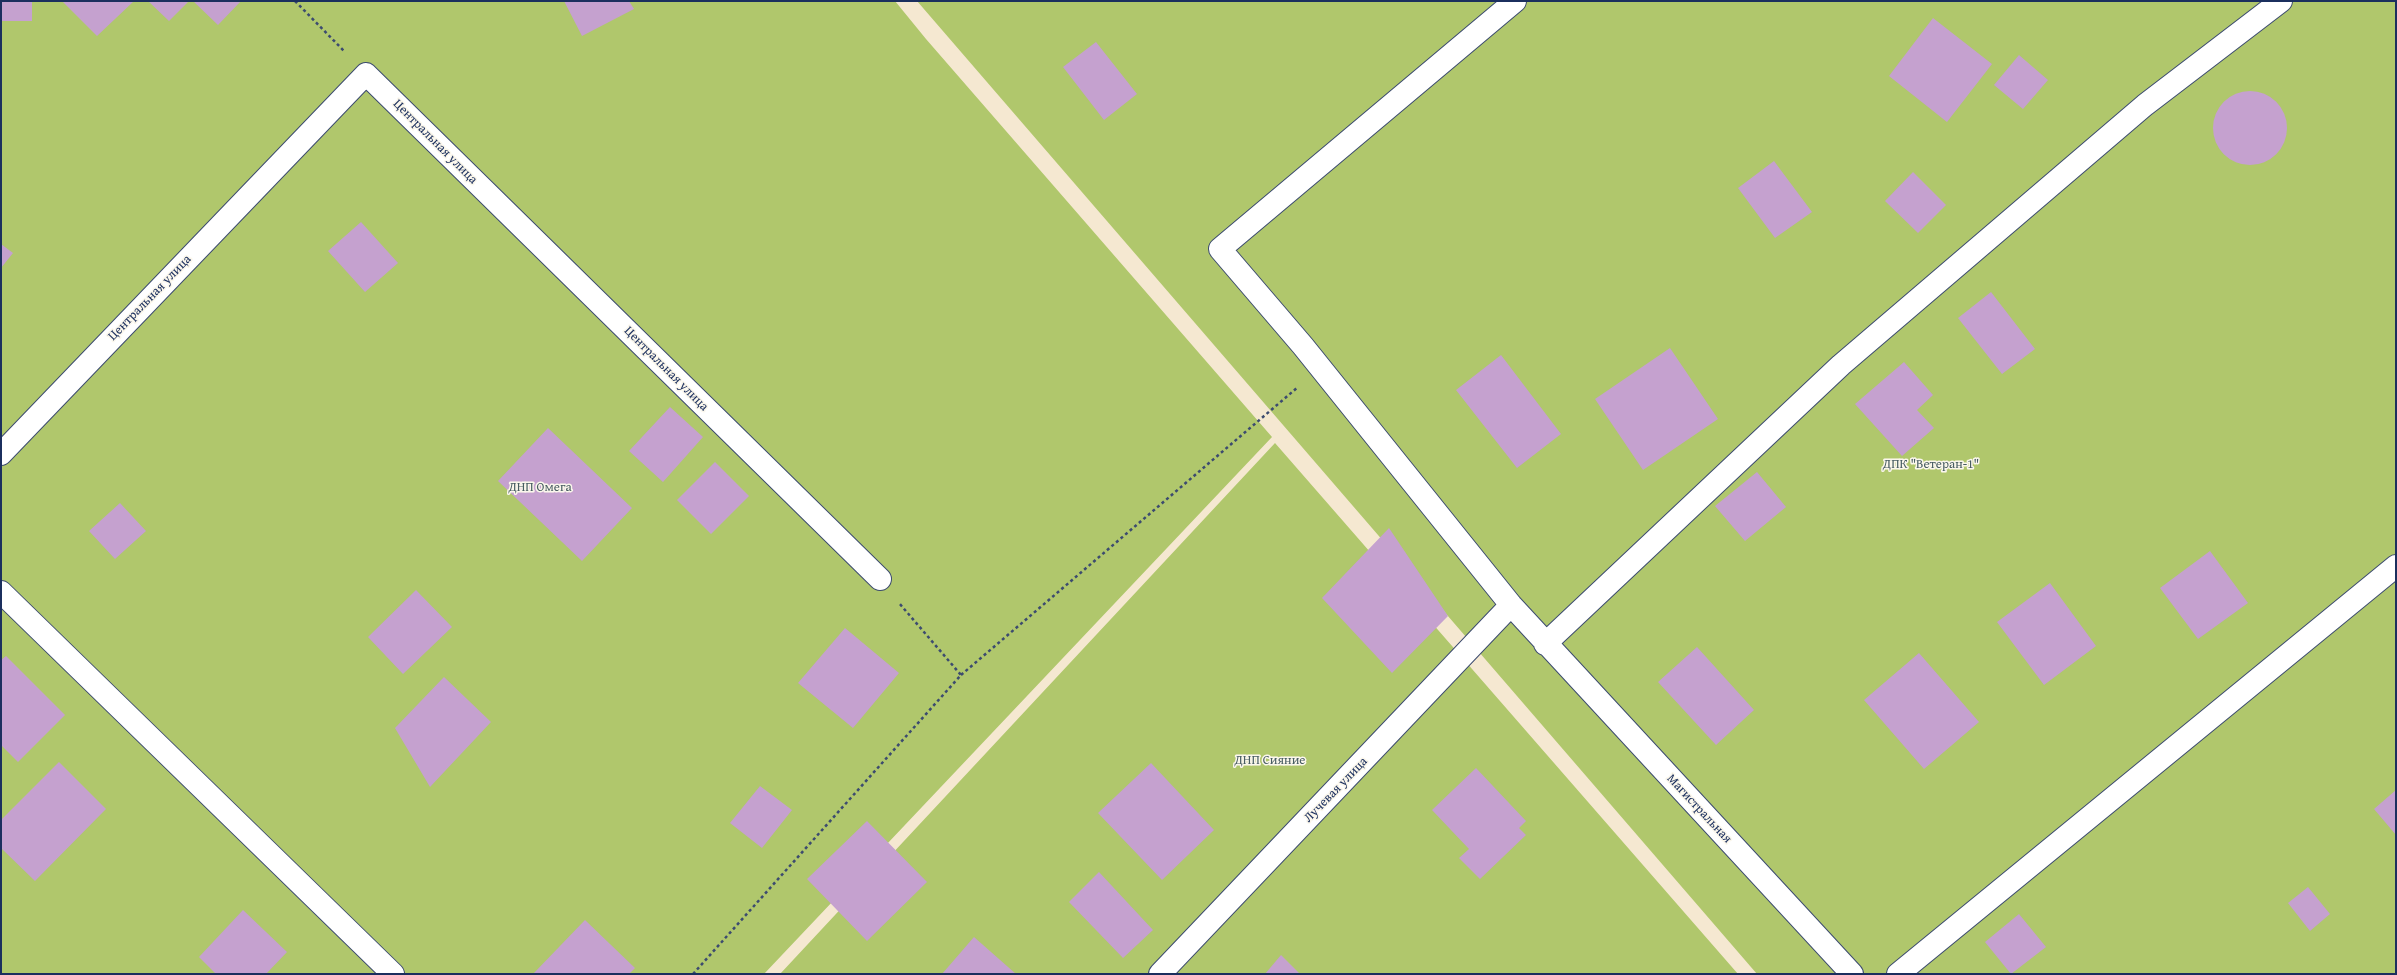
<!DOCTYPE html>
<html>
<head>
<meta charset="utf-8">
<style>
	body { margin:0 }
	#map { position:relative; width:2397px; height:975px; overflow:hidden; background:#f5e8d1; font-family:"Gentium Book Plus",serif }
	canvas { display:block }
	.frame { position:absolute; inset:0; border:2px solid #1b2f5e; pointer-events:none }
</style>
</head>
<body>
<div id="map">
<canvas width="2397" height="975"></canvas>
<div class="frame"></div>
</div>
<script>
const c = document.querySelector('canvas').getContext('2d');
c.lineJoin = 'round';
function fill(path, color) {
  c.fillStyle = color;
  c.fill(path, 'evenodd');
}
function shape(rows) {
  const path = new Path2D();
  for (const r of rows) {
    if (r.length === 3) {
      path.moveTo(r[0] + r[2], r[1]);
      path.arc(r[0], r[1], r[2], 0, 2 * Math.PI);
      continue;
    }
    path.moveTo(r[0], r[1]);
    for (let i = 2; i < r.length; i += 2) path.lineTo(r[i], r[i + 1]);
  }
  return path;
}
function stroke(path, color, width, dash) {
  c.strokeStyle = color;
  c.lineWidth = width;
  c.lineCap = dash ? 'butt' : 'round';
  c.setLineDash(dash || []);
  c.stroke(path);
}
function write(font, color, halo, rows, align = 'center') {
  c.font = font + ' "Gentium Book Plus",serif';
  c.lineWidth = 3;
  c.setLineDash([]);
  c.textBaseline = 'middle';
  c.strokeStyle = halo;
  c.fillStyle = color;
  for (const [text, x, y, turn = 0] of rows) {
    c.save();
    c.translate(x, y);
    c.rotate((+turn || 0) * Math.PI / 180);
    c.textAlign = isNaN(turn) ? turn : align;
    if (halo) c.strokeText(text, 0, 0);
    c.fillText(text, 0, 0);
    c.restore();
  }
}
const green = shape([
	[1,1,895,1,926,39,1272,437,764,974,1,974],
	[917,1,2396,1,2396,974,1757,974],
	[1275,443,1738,974,780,974]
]);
const building = shape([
	[1,1,32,1,32,21,1,21],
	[62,1,134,1,97,36],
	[148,1,189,1,169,21],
	[193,1,241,1,218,25],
	[564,1,629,1,634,9,582,36],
	[1933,18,1992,64,1947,122,1889,76],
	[1096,42,1137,94,1104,120,1063,67],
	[2019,55,2048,80,2023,109,1994,85],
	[2250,128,37],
	[1774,161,1812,212,1775,238,1738,188],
	[1913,172,1946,205,1918,233,1885,201],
	[361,222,398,263,365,292,328,251],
	[1,244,13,253,1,268],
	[1991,292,2035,349,2002,374,1958,318],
	[1670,348,1718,419,1643,470,1595,399],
	[1501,355,1561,434,1517,468,1456,390],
	[1904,362,1933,395,1917,410,1934,428,1902,456,1855,404],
	[670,407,703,437,663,482,629,451],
	[548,428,632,508,582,561,498,481],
	[715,462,749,496,711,534,677,500],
	[1757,472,1786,507,1745,541,1715,506],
	[120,503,146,531,115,559,89,531],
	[1389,528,1448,616,1392,673,1322,598],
	[2210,551,2248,603,2198,639,2160,588],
	[2050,583,2096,646,2044,685,1997,622],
	[416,590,452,627,403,674,368,637],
	[845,628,899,673,853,728,798,683],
	[1697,647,1754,710,1716,745,1658,682],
	[1919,653,1979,722,1924,769,1864,700],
	[6,656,65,715,18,762,1,745,1,660],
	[444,677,491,722,430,787,395,728],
	[59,762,106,809,35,881,1,848,1,820],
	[1151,763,1214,830,1162,880,1098,813],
	[1476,768,1526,821,1519,828,1526,835,1480,879,1459,858,1469,849,1432,810],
	[760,786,792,810,762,848,730,823],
	[2396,790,2396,835,2374,809],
	[867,821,927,882,867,941,807,879],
	[1099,872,1153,930,1123,958,1069,902],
	[2308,887,2330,914,2310,931,2288,903],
	[243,910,287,952,266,974,216,974,199,957],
	[2019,914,2046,947,2011,974,1985,942],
	[585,920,635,968,629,974,533,974],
	[974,937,1016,974,942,974],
	[1281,955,1300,974,1265,974]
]);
const path = shape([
	[295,1,345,52],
	[961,675,1298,387],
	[693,974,961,675,899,603]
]);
const street = shape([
	[1515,1,1220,249,1303,346,1511,605,1852,974],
	[1,454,366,74,880,579],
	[1,592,393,974],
	[1545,644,1841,365,2145,105,2281,1],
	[1160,974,1511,605],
	[1898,974,2396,566]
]);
const streetNames = [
	["Центральная улица",435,142,45],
	["Центральная улица",150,298,-46],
	["Центральная улица",666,369,45],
	["Лучевая улица",1336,790,-46],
	["Магистральная",1699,809,47]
];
const parkNames = [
	["ДПК \"Ветеран-1\"",1931,465],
	["ДНП Омега",540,488],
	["ДНП Сияние",1270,761]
];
fill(green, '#b0c76c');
fill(building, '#c5a1cf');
stroke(street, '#3c4b6f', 24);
stroke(path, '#3c4b6f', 2.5, [3, 3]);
stroke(street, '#fff', 22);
write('13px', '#1b2f5e', '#fbf7ec', streetNames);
write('13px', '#485d62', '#fbf7ec', parkNames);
</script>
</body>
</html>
